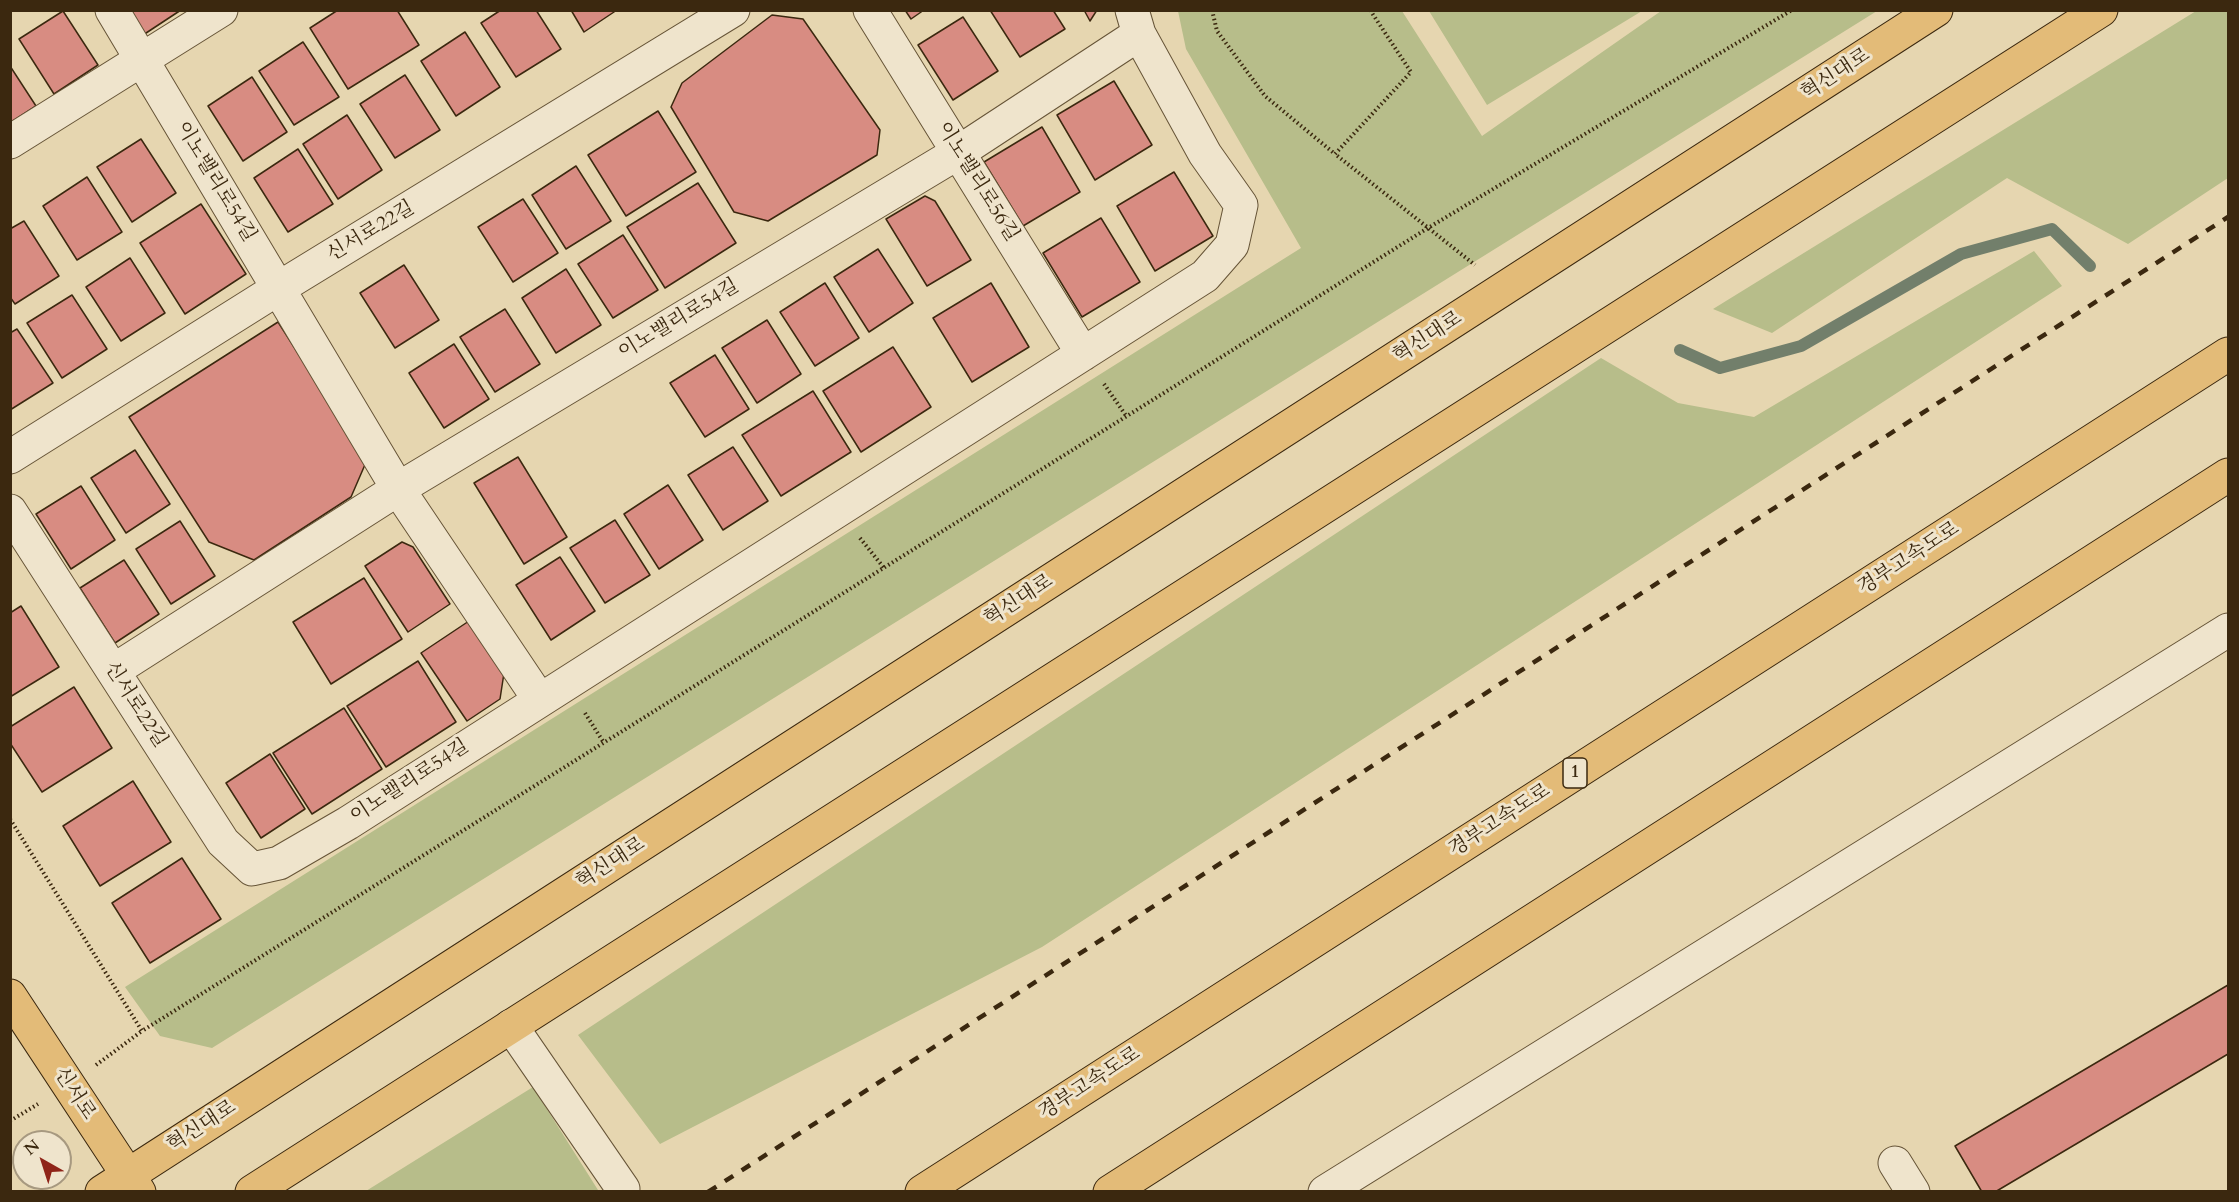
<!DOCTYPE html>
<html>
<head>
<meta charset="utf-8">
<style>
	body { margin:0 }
	#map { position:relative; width:2239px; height:1202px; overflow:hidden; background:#e6d6b0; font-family:Cardo,serif }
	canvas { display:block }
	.frame { position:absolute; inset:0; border:12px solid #3b280f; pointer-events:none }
	.north { position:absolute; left:12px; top:1130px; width:60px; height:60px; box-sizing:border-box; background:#efe4cc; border:2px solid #a79980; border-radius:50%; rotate:321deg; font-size:16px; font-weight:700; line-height:24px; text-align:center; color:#3b280f }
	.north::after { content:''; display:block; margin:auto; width:21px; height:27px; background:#8f2418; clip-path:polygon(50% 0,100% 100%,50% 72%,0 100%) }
</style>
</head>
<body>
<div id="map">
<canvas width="2239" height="1202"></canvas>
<div class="frame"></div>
<div class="north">N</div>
</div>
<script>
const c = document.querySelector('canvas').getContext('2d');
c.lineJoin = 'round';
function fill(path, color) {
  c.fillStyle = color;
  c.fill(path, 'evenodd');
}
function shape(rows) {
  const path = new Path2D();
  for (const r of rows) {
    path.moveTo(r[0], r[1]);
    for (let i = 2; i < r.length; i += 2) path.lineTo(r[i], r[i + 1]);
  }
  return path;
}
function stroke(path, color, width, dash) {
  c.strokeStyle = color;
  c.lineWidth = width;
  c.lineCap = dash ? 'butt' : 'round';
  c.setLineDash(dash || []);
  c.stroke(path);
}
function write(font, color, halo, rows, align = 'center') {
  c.font = font + ' Cardo,"Noto Serif KR",serif';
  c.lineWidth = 6;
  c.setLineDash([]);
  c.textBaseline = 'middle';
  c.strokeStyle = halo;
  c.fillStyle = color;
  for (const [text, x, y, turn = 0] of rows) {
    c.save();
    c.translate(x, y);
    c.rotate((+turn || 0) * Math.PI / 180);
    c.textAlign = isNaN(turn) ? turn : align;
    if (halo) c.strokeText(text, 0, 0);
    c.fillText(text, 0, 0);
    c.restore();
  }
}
const green = shape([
	[1178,11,1402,11,1482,136,1661,11,1877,11,212,1048,160,1036,125,987,1301,248,1186,49],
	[1429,11,1642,11,1487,105],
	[2196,11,2228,11,2228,178,2128,244,2007,178,1772,333,1713,309],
	[2034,251,2062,286,1042,947,660,1144,578,1035,1601,358,1678,403,1754,417],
	[533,1087,598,1190,366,1191]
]);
const stream = shape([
	[1680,350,1720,368,1801,346,1961,254,2052,229,2090,266]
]);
const building = shape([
	[123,10,181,10,140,37,123,10],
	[338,10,397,10,419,45,348,89,310,28,338,10],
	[501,10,536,10,561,49,516,77,481,23,501,10],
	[571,10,617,10,584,32,571,10],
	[905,10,924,10,911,19,905,10],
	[990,10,1053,10,1065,29,1020,57,990,10],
	[1084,10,1097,10,1090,21,1084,10],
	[63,11,98,65,54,94,19,39,63,11],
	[772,15,803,19,880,130,877,155,768,221,734,212,671,107,682,83,772,15],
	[963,17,998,71,953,100,918,45,963,17],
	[465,32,500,87,456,116,421,61,465,32],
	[303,42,339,97,294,125,259,71,303,42],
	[10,66,36,106,10,123,10,66],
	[405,75,440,130,395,158,360,104,405,75],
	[252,77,287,132,243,161,208,106,252,77],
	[1114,81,1152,145,1095,180,1057,115,1114,81],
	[658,111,696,172,626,216,588,155,658,111],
	[347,115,382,170,338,199,303,144,347,115],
	[1042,127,1080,192,1023,226,984,162,1042,127],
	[141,139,176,193,132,222,97,167,141,139],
	[298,149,333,204,288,232,254,178,298,149],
	[576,166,611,221,566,249,532,195,576,166],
	[1174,172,1213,236,1155,271,1117,206,1174,172],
	[87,177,122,232,77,260,43,206,87,177],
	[698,183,736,243,665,288,627,227,698,183],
	[925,196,935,201,971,260,927,286,886,219,925,196],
	[523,199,558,253,513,282,478,227,523,199],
	[201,204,246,274,185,314,140,243,201,204],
	[1101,218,1140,282,1082,317,1043,253,1101,218],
	[24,221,59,276,15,304,10,297,10,229,24,221],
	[623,235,658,290,613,318,578,264,623,235],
	[878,249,913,303,869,332,834,277,878,249],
	[130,258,165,313,121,341,86,287,130,258],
	[404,265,439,320,395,348,360,293,404,265],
	[566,269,601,325,556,353,522,298,566,269],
	[825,283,859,338,815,366,780,312,825,283],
	[991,283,1029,347,972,382,933,318,991,283],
	[72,295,107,349,62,378,27,323,72,295],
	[505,309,540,364,495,392,460,337,505,309],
	[767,320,801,374,757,403,722,348,767,320],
	[278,322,367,460,351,497,254,560,209,542,129,417,278,322],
	[17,329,53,383,10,410,10,333,17,329],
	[454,344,489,399,444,428,409,373,454,344],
	[893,347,931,407,861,452,823,391,893,347],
	[715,355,749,409,705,437,670,383,715,355],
	[813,391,851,452,781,496,742,435,813,391],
	[733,447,768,501,723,530,688,475,733,447],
	[135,450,170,504,126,533,91,478,135,450],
	[518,457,567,537,524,564,474,483,518,457],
	[668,485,703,540,659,569,624,514,668,485],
	[81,486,115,540,71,569,36,514,81,486],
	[615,520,650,575,605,603,570,548,615,520],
	[180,521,215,576,171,604,136,549,180,521],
	[402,542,413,547,450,604,408,632,365,566,402,542],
	[560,557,595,611,551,640,516,585,560,557],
	[124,560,159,614,115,643,80,588,124,560],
	[364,578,402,639,331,684,293,622,364,578],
	[21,606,59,667,10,697,10,613,21,606],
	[469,621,504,673,500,699,467,721,421,653,469,621],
	[418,661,456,722,386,767,347,706,418,661],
	[74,687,112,748,42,792,10,743,10,727,74,687],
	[344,708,382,769,312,814,273,753,344,708],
	[270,754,305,809,261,838,226,783,270,754],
	[133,781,171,842,100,886,63,826,133,781],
	[182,858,221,919,150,963,112,903,182,858],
	[2228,985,2228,1054,1995,1192,1982,1192,1955,1146,2228,985]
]);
const path = shape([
	[1212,10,1217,31,1265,96,1335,154],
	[1370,10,1411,72,1335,154,1475,265],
	[1104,384,1127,417],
	[860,538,884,568],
	[585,713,604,743],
	[10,819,142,1031,1428,228,1792,10],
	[96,1065,142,1031],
	[10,1121,38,1104]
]);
const minor = shape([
	[112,10,398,489,539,699],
	[870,10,1083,354],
	[10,142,221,10],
	[10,457,279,288,733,10],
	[10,511,223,842,252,869,279,863,348,823,1205,276,1232,245,1241,205,1205,154,1139,34,1132,10],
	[113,671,398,489,959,152,1139,34],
	[511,1026,623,1189],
	[1895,1163,1913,1192],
	[1325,1192,2228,630]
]);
const major = shape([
	[10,996,139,1192],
	[102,1192,1936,10],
	[252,1192,2101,10]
]);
const highway = shape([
	[922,1192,2228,354],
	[1110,1192,2228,475]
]);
const rail = shape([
	[708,1192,2228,217]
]);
const shields = [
	[1575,773,24]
];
const shieldNames = [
	["1",1575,773]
];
const streetNames = [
	["혁신대로",1836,75,-33],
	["이노밸리로54길",215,182,59],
	["이노밸리로56길",977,182,58],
	["신서로22길",371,232,-31],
	["이노밸리로54길",679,320,-31],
	["혁신대로",1428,338,-33],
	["경부고속도로",1909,559,-33],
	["혁신대로",1019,601,-33],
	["신서로22길",135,705,57],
	["이노밸리로54길",410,782,-33],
	["경부고속도로",1500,821,-33],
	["혁신대로",611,864,-33],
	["경부고속도로",1090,1084,-33],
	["신서로",74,1094,57],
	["혁신대로",202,1127,-33]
];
fill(green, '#b7bd8a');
stroke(stream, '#727f6b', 12);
fill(building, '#d88c82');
stroke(building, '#3b280f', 1.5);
stroke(minor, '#665437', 35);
stroke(major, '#3b280f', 35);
stroke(highway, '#3b280f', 35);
stroke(path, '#3b280f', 4, [1.5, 3]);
stroke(minor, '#efe4cc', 33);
stroke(major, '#e3bb78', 33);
stroke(highway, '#e3bb78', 33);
stroke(rail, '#3b280f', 4.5, [10, 10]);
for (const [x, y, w] of shields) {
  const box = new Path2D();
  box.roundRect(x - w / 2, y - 15, w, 30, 4.5);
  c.fillStyle = '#efe4cc';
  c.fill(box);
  stroke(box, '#3b280f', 1.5);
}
write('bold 18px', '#3b280f', null, shieldNames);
write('20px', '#3b280f', '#efe4cc', streetNames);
</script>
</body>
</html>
